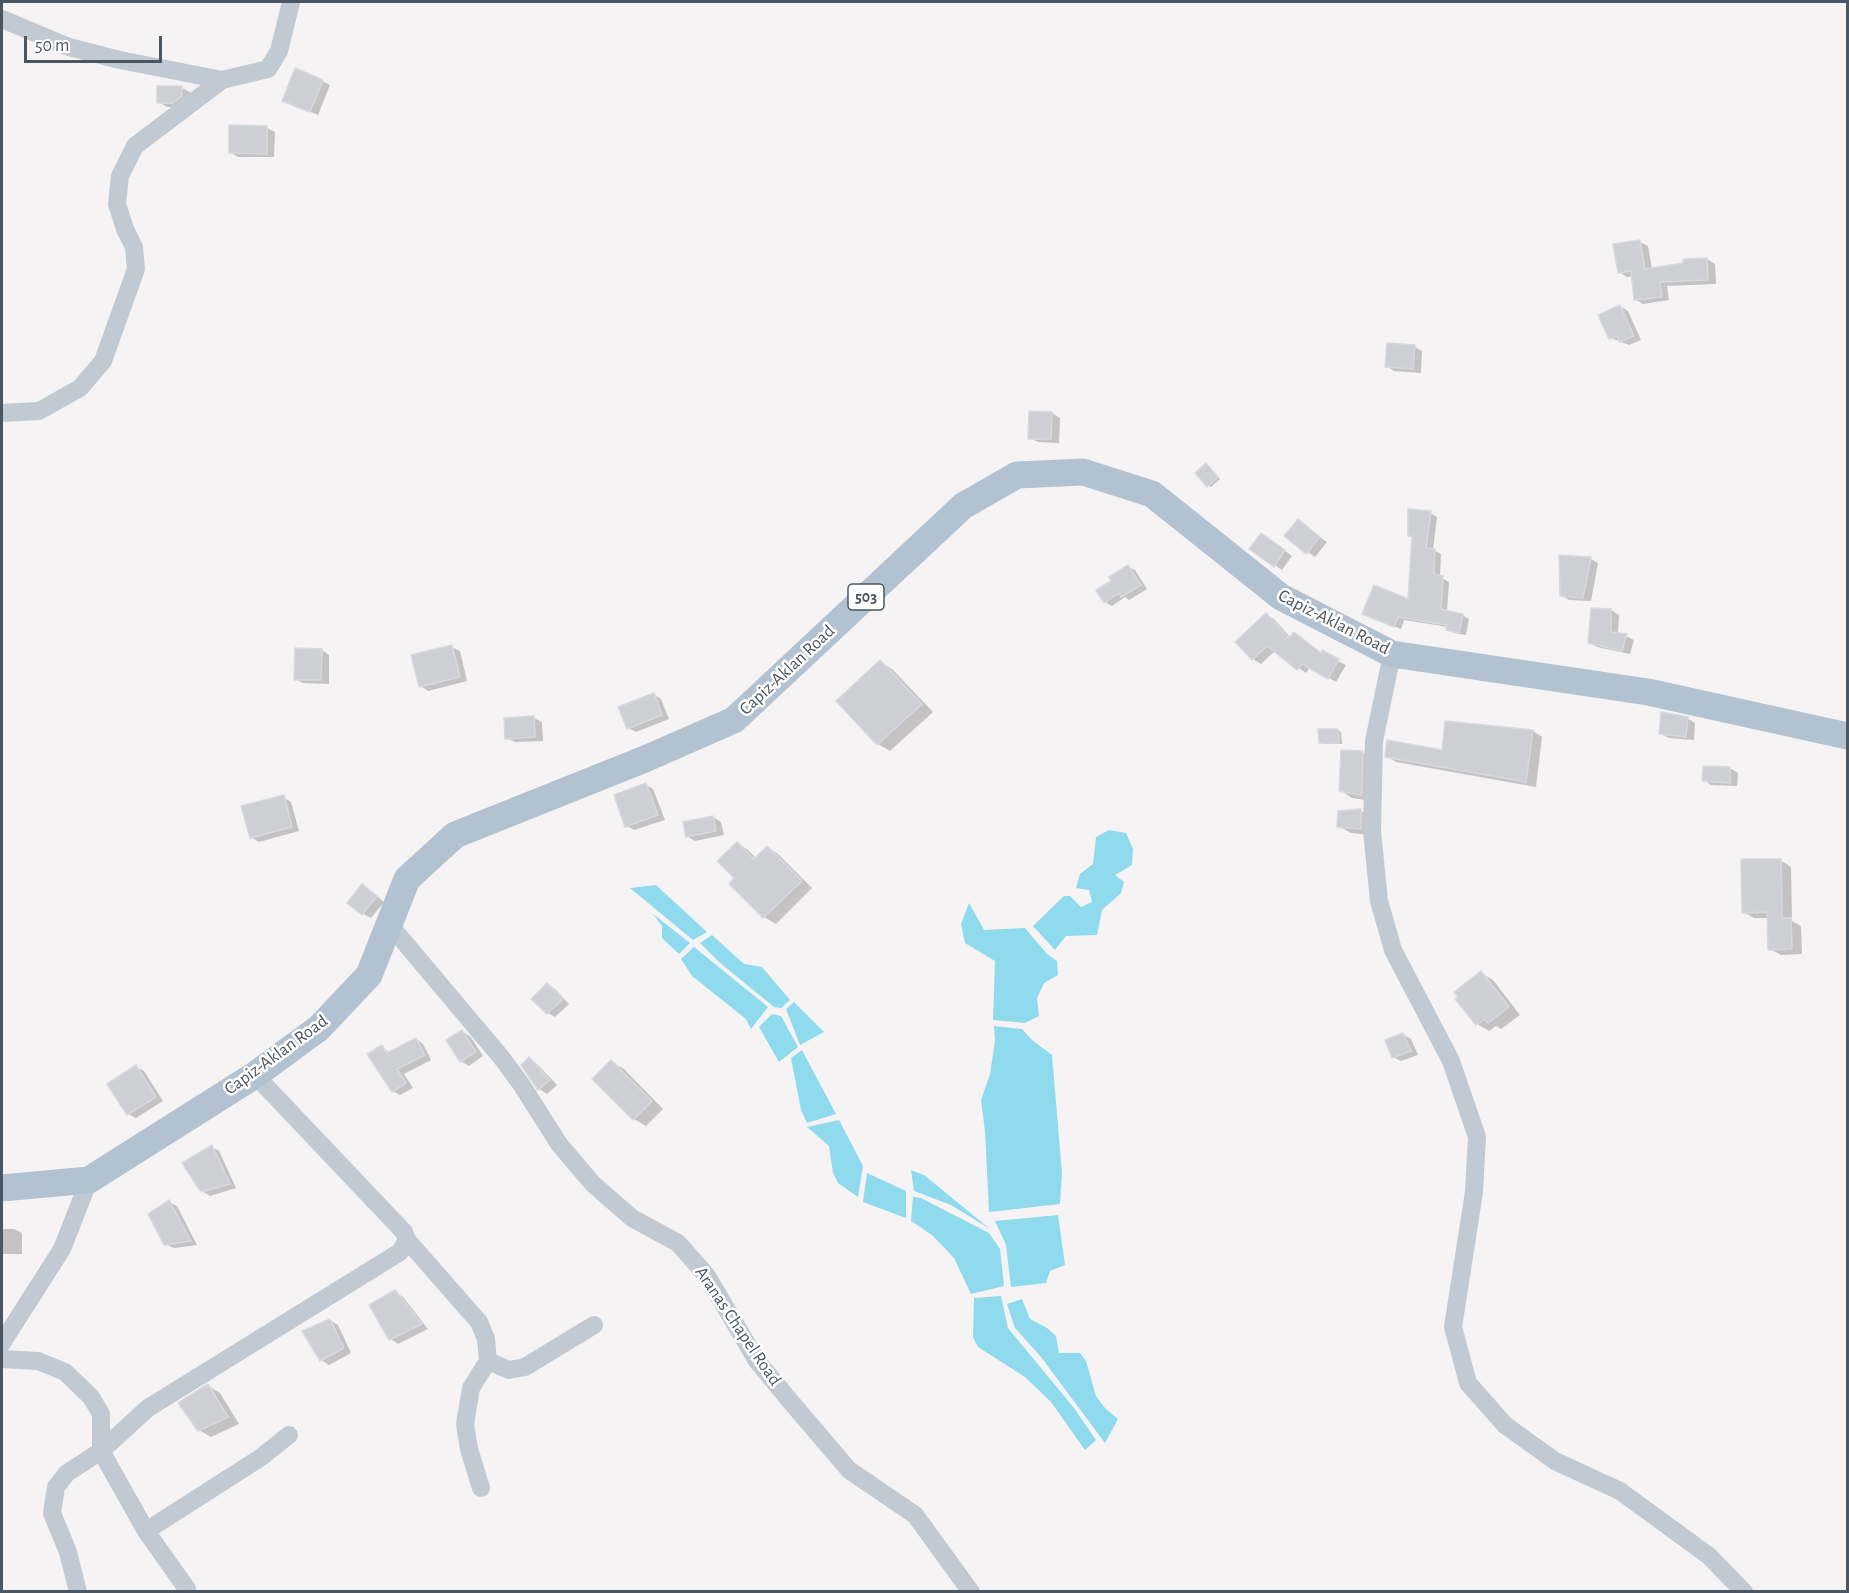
<!DOCTYPE html>
<html>
<head>
<meta charset="utf-8">
<style>
	body { margin:0 }
	#map { position:relative; width:1849px; height:1593px; overflow:hidden; background:#f5f3f3; font-family:"Alegreya Sans",sans-serif }
	canvas { display:block }
	.frame { position:absolute; inset:0; border:3px solid #4a5661; pointer-events:none }
	.scale { position:absolute; left:24px; top:36px; width:138px; height:27px; box-sizing:border-box; border:3px solid #4a5661; border-top:0; padding-left:8px; font-size:18px; line-height:21px; white-space:nowrap; color:#4a5661; -webkit-text-stroke:4px #fff; paint-order:stroke }
</style>
</head>
<body>
<div id="map">
<canvas width="1849" height="1593"></canvas>
<div class="frame"></div>
<div class="scale">50 m</div>
</div>
<script>
const c = document.querySelector('canvas').getContext('2d');
c.lineJoin = 'round';
function fill(path, color) {
  c.fillStyle = color;
  c.fill(path, 'evenodd');
}
function shape(rows) {
  const path = new Path2D();
  for (const r of rows) {
    path.moveTo(r[0], r[1]);
    for (let i = 2; i < r.length; i += 2) path.lineTo(r[i], r[i + 1]);
  }
  return path;
}
function stroke(path, color, width, dash) {
  c.strokeStyle = color;
  c.lineWidth = width;
  c.lineCap = dash ? 'butt' : 'round';
  c.setLineDash(dash || []);
  c.stroke(path);
}
function write(font, color, halo, rows, align = 'center') {
  c.font = font + ' "Alegreya Sans",sans-serif';
  c.lineWidth = 5;
  c.setLineDash([]);
  c.textBaseline = 'middle';
  c.strokeStyle = halo;
  c.fillStyle = color;
  for (const [text, x, y, turn = 0] of rows) {
    c.save();
    c.translate(x, y);
    c.rotate((+turn || 0) * Math.PI / 180);
    c.textAlign = isNaN(turn) ? turn : align;
    if (halo) c.strokeText(text, 0, 0);
    c.fillText(text, 0, 0);
    c.restore();
  }
}
const water = shape([
	[1109,830,1126,833,1133,849,1132,865,1115,875,1124,882,1121,893,1102,910,1097,935,1066,936,1055,950,1033,926,1064,896,1070,896,1081,907,1092,902,1089,890,1076,888,1080,874,1093,864,1096,837],
	[656,885,707,932,693,940,630,888],
	[969,903,984,930,1025,928,1047,954,1057,961,1058,975,1044,983,1037,998,1039,1016,1025,1023,993,1020,995,961,965,943,961,924],
	[653,914,690,943,679,954,662,938,662,926],
	[712,935,744,964,762,967,790,1000,781,1008,774,1007,719,962,700,943],
	[694,947,768,1007,751,1029,746,1019,692,976,681,959],
	[794,1002,824,1032,800,1045,786,1009],
	[772,1014,781,1016,798,1047,779,1062,759,1027],
	[994,1026,1022,1029,1032,1040,1052,1055,1062,1173,1060,1204,989,1212,985,1131,981,1100,990,1074,995,1041],
	[802,1050,836,1114,807,1123,801,1110,791,1058],
	[839,1120,863,1166,858,1197,838,1183,833,1173,829,1146,807,1127],
	[911,1170,924,1175,990,1229,951,1205,914,1191],
	[867,1173,906,1191,906,1218,863,1202],
	[913,1197,921,1198,989,1233,1000,1249,1004,1286,971,1294,954,1258,932,1235,911,1221],
	[1058,1215,1065,1265,1050,1271,1046,1283,1011,1287,1006,1245,995,1221],
	[1001,1296,1008,1328,1074,1408,1096,1440,1085,1450,1051,1402,1025,1377,978,1347,973,1337,974,1298],
	[1022,1299,1030,1319,1047,1328,1056,1336,1059,1353,1080,1353,1086,1361,1096,1396,1105,1408,1118,1419,1105,1443,1041,1357,1015,1328,1007,1304]
]);
const shadow = shape([
	[322,81,330,85,318,115,284,100],
	[159,88,182,88,190,92,190,100,181,107,167,107,159,102],
	[267,128,275,132,274,157,238,157,230,152],
	[1640,242,1648,246,1652,269,1707,259,1715,264,1716,284,1667,286,1669,300,1643,304,1635,299,1633,276,1627,277,1619,272],
	[1620,306,1628,311,1641,340,1629,345,1611,338],
	[1415,347,1422,351,1421,373,1394,371,1386,366],
	[1052,413,1060,418,1059,443,1038,442,1030,438],
	[1206,465,1220,479,1211,487,1208,485],
	[1430,513,1437,517,1433,550,1441,554,1440,577,1449,582,1447,612,1462,615,1469,619,1466,635,1454,633,1447,629,1448,627,1404,620,1401,629,1370,617,1409,601,1413,538,1409,536],
	[1298,521,1327,542,1315,557,1286,536],
	[1269,539,1292,556,1282,570,1275,565],
	[1591,559,1598,563,1591,601,1569,600,1561,595],
	[1128,567,1135,570,1147,589,1129,600,1125,597,1112,606,1105,602,1113,581],
	[1611,610,1619,615,1618,634,1626,636,1634,640,1630,654,1597,647,1589,642],
	[1266,615,1274,619,1291,638,1346,665,1336,682,1310,667,1306,673,1275,651,1261,664,1253,659,1237,642],
	[452,647,460,651,467,681,428,691,421,686],
	[322,650,329,655,329,684,303,683,295,679],
	[880,662,892,669,933,712,890,751,878,744,838,701],
	[653,694,661,699,669,719,636,732,628,728],
	[534,718,542,722,543,741,515,742,507,738],
	[1687,718,1695,723,1694,740,1669,738,1661,734],
	[1446,722,1533,731,1542,737,1536,787,1396,762,1386,756,1443,751],
	[1338,730,1341,732,1342,744,1323,744,1320,742],
	[1362,752,1374,760,1373,801,1352,798,1340,790],
	[1730,768,1738,773,1737,786,1711,785,1704,780],
	[646,785,653,789,665,820,634,830,627,826],
	[283,797,291,802,299,831,259,842,251,837],
	[1361,811,1373,818,1373,835,1351,833,1338,826],
	[713,817,721,822,724,835,695,841,687,836],
	[737,843,748,850,756,858,767,847,778,854,812,888,776,924,764,917,731,884,736,879],
	[1780,860,1791,867,1792,921,1801,926,1802,954,1781,955,1770,949,1769,918,1754,918,1743,912],
	[370,890,384,902,371,918,363,914],
	[1481,973,1493,980,1520,1015,1501,1029,1496,1026,1489,1031,1477,1024],
	[547,985,555,989,569,1004,555,1017,548,1013],
	[462,1032,470,1036,483,1056,469,1066,461,1061],
	[1403,1034,1411,1039,1418,1055,1401,1061,1393,1057],
	[416,1039,423,1044,431,1060,404,1074,413,1088,400,1095,393,1091,382,1047,390,1053],
	[529,1059,537,1064,557,1085,547,1094,539,1089,523,1065],
	[611,1062,624,1069,663,1109,646,1126,634,1119],
	[136,1067,144,1071,163,1101,136,1118,128,1114],
	[212,1147,219,1151,236,1188,210,1196,202,1191],
	[169,1202,177,1206,197,1245,174,1248,165,1244],
	[2,1229,14,1229,22,1233,22,1254,2,1254],
	[395,1292,403,1297,428,1329,398,1344,391,1339],
	[330,1320,338,1325,351,1353,329,1365,321,1360],
	[208,1386,220,1393,239,1424,211,1437,199,1430]
]);
const building = shape([
	[295,68,323,80,310,112,282,101,295,68],
	[157,86,182,86,182,96,173,103,157,103,157,86],
	[229,125,267,126,267,154,229,153,229,125],
	[1640,240,1645,269,1683,263,1683,259,1707,258,1708,280,1660,282,1662,297,1634,300,1631,271,1618,273,1613,244,1640,240],
	[1620,305,1634,336,1620,342,1617,336,1609,339,1598,315,1620,305],
	[1387,343,1415,345,1413,369,1385,367,1387,343],
	[1029,411,1052,412,1051,439,1028,439,1029,411],
	[1206,463,1218,477,1207,487,1195,473,1206,463],
	[1408,509,1431,511,1426,548,1435,549,1434,574,1443,576,1441,609,1463,614,1459,633,1446,630,1447,625,1398,617,1394,627,1362,614,1374,585,1408,599,1412,536,1408,536,1408,509],
	[1298,519,1320,537,1306,554,1284,536,1298,519],
	[1261,533,1285,550,1274,567,1249,549,1261,533],
	[1559,555,1591,557,1583,598,1560,596,1559,555],
	[1128,565,1141,585,1121,597,1119,593,1104,603,1096,590,1111,581,1109,577,1128,565],
	[1591,608,1611,609,1611,632,1627,634,1622,651,1588,643,1591,608],
	[1266,613,1289,638,1294,632,1321,653,1322,650,1339,659,1328,679,1302,664,1297,670,1267,646,1252,660,1235,642,1266,613],
	[452,645,460,677,419,687,411,655,452,645],
	[295,648,322,649,321,680,294,680,295,648],
	[880,660,922,704,877,745,836,701,880,660],
	[654,693,662,715,627,729,618,707,654,693],
	[1661,712,1688,717,1686,737,1659,734,1661,712],
	[534,716,535,737,505,739,504,718,534,716],
	[1445,721,1533,730,1526,782,1385,757,1387,740,1442,750,1445,721],
	[1318,729,1338,729,1339,743,1319,743,1318,729],
	[1341,750,1363,751,1362,795,1339,791,1341,750],
	[1703,766,1730,767,1730,783,1702,781,1703,766],
	[646,783,658,815,625,827,614,795,646,783],
	[284,795,292,827,250,838,241,806,284,795],
	[1361,809,1361,829,1337,827,1338,811,1361,809],
	[713,816,716,831,686,837,683,822,713,816],
	[737,842,754,859,767,846,802,881,763,918,729,884,734,878,717,861,737,842],
	[1741,859,1781,859,1782,918,1791,918,1792,949,1768,950,1767,912,1742,913,1741,859],
	[362,884,377,896,362,915,347,903,362,884],
	[1481,971,1509,1007,1488,1023,1485,1019,1476,1025,1455,999,1458,997,1454,992,1481,971],
	[547,983,563,999,547,1014,531,999,547,983],
	[462,1030,476,1052,460,1062,446,1040,462,1030],
	[1403,1033,1411,1051,1392,1058,1385,1040,1403,1033],
	[416,1038,425,1055,397,1069,406,1083,392,1092,367,1054,382,1045,387,1053,416,1038],
	[529,1057,550,1080,538,1090,521,1065,529,1057],
	[611,1060,652,1101,633,1120,592,1079,611,1060],
	[136,1065,156,1097,127,1115,107,1084,136,1065],
	[212,1145,230,1184,201,1192,182,1163,212,1145],
	[169,1200,191,1241,164,1245,148,1214,169,1200],
	[395,1290,422,1324,389,1340,369,1305,395,1290],
	[330,1319,344,1348,320,1361,302,1331,330,1319],
	[208,1384,228,1417,198,1431,178,1403,208,1384]
]);
const street = shape([
	[2,19,69,47,120,60,222,80,268,69,279,51,291,2],
	[2,413,39,411,80,388,103,361,136,269,134,247,125,229,117,204,120,176,135,146,222,80],
	[1392,654,1374,741,1372,831,1379,901,1393,950,1451,1061,1477,1137,1474,1192,1453,1327,1468,1383,1505,1425,1555,1461,1620,1491,1709,1556,1744,1592],
	[389,924,501,1057,521,1084,559,1144,593,1184,632,1218,678,1243,707,1276,757,1361,791,1402,849,1470,915,1515,971,1592],
	[407,1240,479,1322,486,1339,488,1361,471,1388,465,1424,469,1449,481,1488],
	[2,1343,62,1249,89,1180],
	[2,1359,38,1361,65,1372,91,1397,101,1414,101,1451,67,1473,56,1487,52,1513,68,1552,78,1592],
	[488,1361,509,1370,525,1367,594,1325],
	[146,1531,260,1458,289,1435],
	[187,1589,146,1531,101,1451,148,1408,400,1252,407,1240,404,1232,255,1075]
]);
const primary = shape([
	[2,1188,89,1180,255,1075,319,1028,369,975,407,879,455,835,645,759,734,720,963,506,1017,475,1083,472,1152,494,1281,597,1392,654,1648,692,1848,736]
]);
const shields = [
	[866,597,36]
];
const shieldNames = [
	["503",866,597]
];
const streetNames = [
	["Capiz-Aklan Road",1334,622,27],
	["Capiz-Aklan Road",787,670,-43],
	["Capiz-Aklan Road",276,1055,-36],
	["Aranas Chapel Road",738,1326,56]
];
fill(water, '#90daee');
fill(shadow, '#0003');
fill(building, '#cdcfd5');
stroke(building, '#d7d9de', 1.5);
stroke(street, '#c1cad2', 18);
stroke(primary, '#b3c2d1', 27);
for (const [x, y, w] of shields) {
  const box = new Path2D();
  box.roundRect(x - w / 2, y - 13, w, 26, 4.5);
  c.fillStyle = '#fff';
  c.fill(box);
  stroke(box, '#4a5661', 1.5);
}
write('bold 16px', '#4a5661', null, shieldNames);
write('18px', '#4a5661', '#fff', streetNames);
</script>
</body>
</html>
